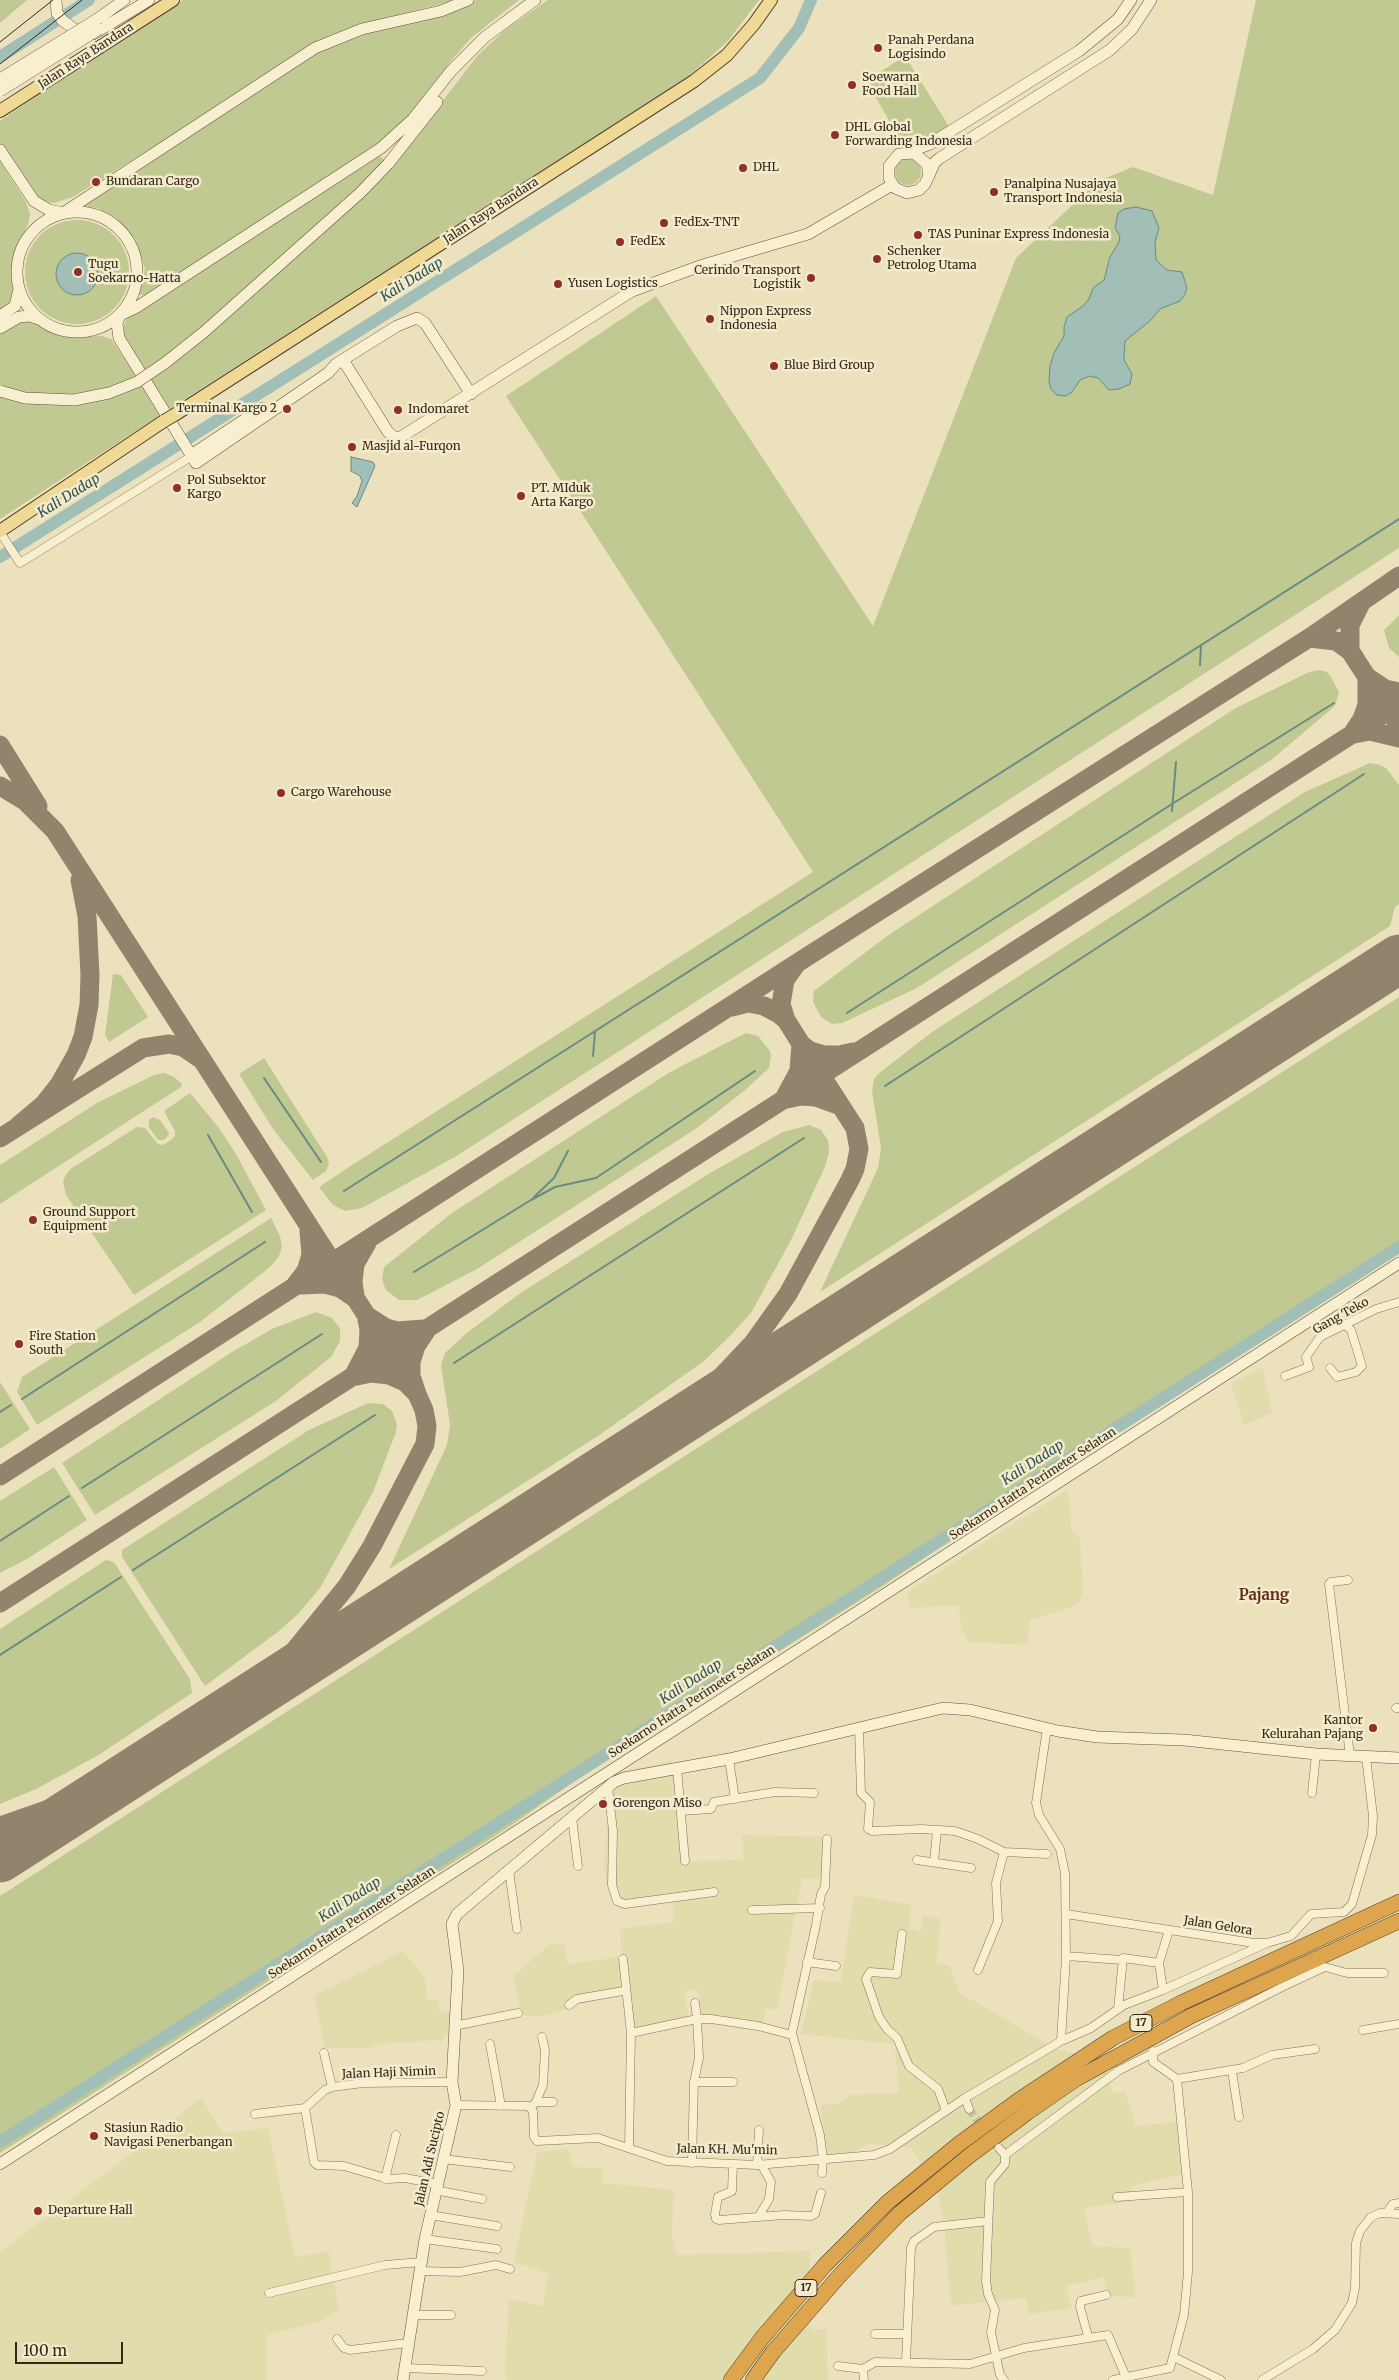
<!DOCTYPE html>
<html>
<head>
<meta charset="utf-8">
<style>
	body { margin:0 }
	#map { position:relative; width:1399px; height:2380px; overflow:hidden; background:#ece1bd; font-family:Merriweather,serif }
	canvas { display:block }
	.scale { position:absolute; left:15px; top:2342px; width:108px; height:22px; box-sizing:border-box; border:2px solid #33281b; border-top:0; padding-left:6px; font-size:15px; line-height:18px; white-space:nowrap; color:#33281b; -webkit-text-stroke:4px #f4ebcc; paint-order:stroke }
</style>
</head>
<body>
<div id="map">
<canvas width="1399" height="2380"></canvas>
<div class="scale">100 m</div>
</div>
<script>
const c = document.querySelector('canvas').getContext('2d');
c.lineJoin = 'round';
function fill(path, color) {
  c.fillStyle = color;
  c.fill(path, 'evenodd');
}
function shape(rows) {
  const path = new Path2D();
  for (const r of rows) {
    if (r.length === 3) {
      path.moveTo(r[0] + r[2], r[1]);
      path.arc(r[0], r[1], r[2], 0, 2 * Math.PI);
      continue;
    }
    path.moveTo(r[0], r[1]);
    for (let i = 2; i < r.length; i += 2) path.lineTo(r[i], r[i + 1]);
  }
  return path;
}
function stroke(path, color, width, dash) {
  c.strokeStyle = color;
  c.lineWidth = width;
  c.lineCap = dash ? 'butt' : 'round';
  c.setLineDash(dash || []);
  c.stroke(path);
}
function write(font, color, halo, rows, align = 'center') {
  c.font = font + ' Merriweather,serif';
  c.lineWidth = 5;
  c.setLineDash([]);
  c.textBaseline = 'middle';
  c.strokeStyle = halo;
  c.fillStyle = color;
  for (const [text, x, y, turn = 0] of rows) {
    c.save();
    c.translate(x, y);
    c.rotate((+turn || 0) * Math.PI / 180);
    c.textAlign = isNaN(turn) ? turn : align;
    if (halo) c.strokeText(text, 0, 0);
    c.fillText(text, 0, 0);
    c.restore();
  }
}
const farmland = shape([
	[1263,1367,1272,1413,1244,1425,1231,1384],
	[1068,1489,1072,1532,1080,1538,1083,1592,1079,1602,1070,1608,1030,1620,1027,1645,968,1642,961,1628,959,1605,911,1608,907,1592],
	[672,1761,675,1808,686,1861,743,1860,742,1835,829,1837,827,1879,802,1878,777,2010,766,2008,762,2025,703,2020,697,1989,684,1991,689,2021,637,2032,620,1992,540,2017,521,2015,513,1976,549,1945,564,1944,567,1964,622,1957,620,1929,673,1922,673,1897,620,1903,608,1891,604,1869,608,1817,600,1782,613,1774],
	[854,1895,911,1905,909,1929,921,1931,923,1915,941,1919,936,1963,950,1966,960,1993,1058,2050,1105,2059,1112,2093,1125,2092,1136,2126,1178,2122,1184,2174,1131,2186,1133,2201,1084,2208,1092,2246,1130,2248,1136,2298,1108,2295,1104,2277,1066,2286,1071,2308,1029,2314,1026,2298,951,2306,943,2216,936,2187,911,2147,868,2144,853,2153,826,2155,821,2105,841,2103,850,2095,899,2093,895,2044,801,2034,814,1980,841,1982],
	[403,1951,425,1978,427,2000,439,1999,439,2012,453,2010,454,2026,442,2040,388,2043,368,2048,325,2048,314,1996],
	[201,2097,223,2133,268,2128,295,2257,328,2251,339,2309,319,2322,267,2335,267,2380,0,2380,0,2252,156,2135],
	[569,2149,572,2167,603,2168,603,2183,674,2190,672,2233,676,2255,810,2251,810,2329,826,2329,828,2380,507,2380,505,2368,509,2299,543,2306,548,2274,514,2262,537,2152]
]);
const green = shape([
	[0,0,27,0,0,23],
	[183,0,457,0,362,24,328,36,299,52,161,142,73,197,54,203,38,199,0,146,0,121,82,65],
	[476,0,519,0,471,38,450,62,434,86,412,113,390,135,146,295,139,295,145,269,136,240,115,217,98,208,82,206,301,60,356,35,454,10],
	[548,0,759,0,728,41,689,76,168,410,124,340,123,328,127,318,380,156,392,167,477,56,505,30],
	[1256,0,1399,0,1399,548,455,1157,362,1208,345,1211,333,1205,319,1187,352,1165,813,872,506,396,656,296,873,626,1016,258,1098,181,1133,167,1213,195],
	[905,56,950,128,919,145,908,142,896,133,868,83,869,79],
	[908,172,13],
	[0,161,26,202,30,214,29,221,12,262,13,294,11,302,0,311],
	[77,272,52],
	[30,319,65,337,101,336,111,339,162,414,0,519,0,333,21,320],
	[1399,615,1399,657,1389,648,1384,630],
	[1320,670,1327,672,1331,677,1339,692,1335,706,1271,760,917,988,842,1023,832,1024,821,1017,813,1002,814,991,890,934,1234,709,1309,672],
	[1370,763,1380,765,1386,768,1399,785,1399,904,1395,907,1390,926,820,1292,878,1168,881,1148,872,1091,874,1079,878,1074,932,1032,1305,792],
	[113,974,121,975,148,1017,109,1042,105,1035],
	[1399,997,1399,1253,957,1536,886,1584,579,1778,512,1825,0,2153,0,1896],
	[746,1033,758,1036,770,1051,771,1056,769,1068,745,1090,697,1128,477,1269,417,1300,399,1300,386,1290,382,1279,384,1267,452,1213,670,1072],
	[264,1058,327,1157,329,1163,326,1171,313,1180,273,1129,239,1074],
	[164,1073,174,1077,182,1084,181,1087,0,1204,0,1165,97,1103,154,1075],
	[190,1093,219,1128,236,1154,266,1210,134,1295,66,1195,63,1181,67,1173,72,1168,137,1127,145,1128,158,1144,163,1145,171,1140,175,1136,175,1131,164,1111],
	[153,1117,160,1120,169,1133,168,1136,164,1140,158,1140,149,1127,149,1120],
	[809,1125,821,1130,828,1140,829,1152,825,1167,790,1242,751,1313,729,1337,704,1361,598,1436,389,1569,447,1445,450,1425,441,1365,445,1353,468,1332,522,1292,710,1173,783,1132],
	[271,1218,280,1236,282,1247,278,1258,269,1268,200,1322,37,1425,17,1392,22,1377],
	[316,1312,332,1318,340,1328,340,1341,331,1357,276,1401,95,1515,62,1463,232,1352,272,1329],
	[0,1382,30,1429,0,1449],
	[368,1403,383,1404,392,1411,397,1424,396,1432,373,1492,320,1588,298,1614,279,1631,205,1686,122,1557,122,1550,309,1430],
	[54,1467,87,1520,27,1559,0,1573,0,1501],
	[106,1560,114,1562,190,1679,192,1693,97,1756,36,1789,0,1804,0,1629]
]);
const water = shape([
	[1136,207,1152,211,1159,228,1155,242,1156,260,1167,270,1182,272,1187,288,1185,294,1180,301,1160,309,1151,320,1125,341,1124,360,1132,374,1130,384,1119,389,1109,390,1098,378,1090,376,1080,380,1072,392,1066,396,1057,395,1051,389,1049,381,1050,366,1054,353,1064,336,1064,327,1067,317,1083,306,1089,299,1093,288,1104,280,1110,257,1119,242,1120,236,1115,228,1118,213,1124,209,1136,207],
	[77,274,21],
	[351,457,373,462,375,466,357,507,352,503,357,496,362,481,360,476,351,471,351,457]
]);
const stream = shape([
	[1200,665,1201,645],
	[1172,811,1176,762],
	[847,1013,1172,804,1334,703],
	[593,1056,595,1031],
	[264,1078,321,1162],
	[885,1086,1364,774],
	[208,1135,252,1212],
	[344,1191,1399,519],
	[534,1197,554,1178,568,1151],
	[531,1200,555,1187,596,1178,755,1071],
	[414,1272,531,1200],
	[454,1363,804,1138],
	[22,1399,265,1242],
	[0,1412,11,1405],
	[82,1488,322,1334],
	[0,1541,69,1496],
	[133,1570,375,1415],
	[0,1655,121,1577]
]);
const river = shape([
	[0,57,89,0],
	[0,557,760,78,799,28,811,0],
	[0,2142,1399,1247]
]);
const taxiway = shape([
	[1361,603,1350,625,1350,651,1399,726],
	[1309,638,1336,641,1350,651,1355,658],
	[1354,731,1362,719,1367,705,1367,677,1385,689,1399,692],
	[1354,734,1370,731,1399,738],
	[0,745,38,806],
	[0,786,25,801,55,831,417,1394,424,1410,427,1426,425,1444,372,1546,347,1586,294,1651,219,1717],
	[795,966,785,980,781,1004,786,1020,808,1055],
	[732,1007,748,1003,764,1006,779,1014,786,1020],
	[786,1095,799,1071,801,1044,803,1047],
	[787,1099,801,1096,816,1097,841,1106],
	[18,1126,44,1104,59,1085,76,1055,83,1037,89,1005,90,975,87,916,80,880],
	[0,1138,143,1048,169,1044,183,1047,199,1058],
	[296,1284,306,1271,311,1255,309,1231],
	[300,1285,325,1284,340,1288,353,1297],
	[355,1296,353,1282,355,1264,367,1243],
	[369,1317,386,1328,397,1331,424,1329],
	[355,1373,368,1348,369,1329,367,1320],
	[357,1376,371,1373,389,1375,405,1382,417,1394,411,1376,411,1362,416,1346,426,1331],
	[656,1437,719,1379,753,1343,788,1294,850,1180,855,1169,859,1149,855,1128,801,1044,810,1051,824,1055,839,1055,853,1052],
	[0,1476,805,958,1309,638,1399,576],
	[0,1603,1399,704],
	[0,1826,72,1801,162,1754]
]);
const runway = shape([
	[0,1858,1399,959]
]);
const streetTunnel = shape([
	[969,2109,984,2129]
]);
const street = shape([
	[0,532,20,563,192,456],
	[1330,1368,1337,1377,1356,1372,1362,1366,1351,1330,1345,1325],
	[1285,1376,1309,1367,1306,1357,1320,1337,1376,1309,1399,1302],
	[1348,1580,1331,1582,1329,1584,1350,1756],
	[1396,1708,1399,1708],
	[859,1728,861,1793,870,1802,868,1829,872,1831,921,1829,955,1831,978,1839,1004,1852,1047,1854],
	[1047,1728,1036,1803,1039,1815,1060,1849,1065,1873,1066,1956,1061,2041],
	[729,1759,735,1799],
	[677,1768,685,1861],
	[608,1787,613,1831,612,1885,617,1901,625,1904,714,1892],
	[1312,1793,1316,1754],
	[681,1811,711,1809,714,1802,775,1792,814,1793],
	[572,1817,578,1866],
	[917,1860,971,1868],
	[934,1862,937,1830],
	[509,1870,517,1929],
	[752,1910,820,1908],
	[1066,1914,1254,1943,1267,1943,1291,1936,1311,1914,1344,1912,1352,1904,1372,1835,1373,1816,1366,1757],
	[902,1934,897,1974,870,1972,866,1979,879,2017,887,2029,897,2038,909,2066,938,2089,946,2111],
	[1066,1956,1122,1960],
	[623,1959,631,2033,629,2147],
	[807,1962,836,1966],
	[978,1970,998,1921,996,1883,1004,1852],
	[1163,1990,1159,1963,1169,1930],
	[569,2005,577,1999,623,1991,626,1993],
	[1118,2009,1123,1958,1159,1963],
	[454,2026,518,2013],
	[1363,2030,1399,2024],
	[631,2033,697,2019,695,2003],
	[490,2044,501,2106],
	[324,2053,332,2087],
	[1232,2071,1239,2117],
	[1177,2079,1243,2068,1272,2055,1315,2049],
	[694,2082,733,2082],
	[965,2098,969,2109],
	[536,2102,553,2102],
	[456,2105,528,2106,533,2111,534,2137,537,2141,598,2138,667,2161,757,2165,874,2155,890,2149,965,2098,1061,2041,1091,2028,1124,2005,1163,1990,1267,1943],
	[531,2107,536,2102,543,2085,545,2050,542,2037],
	[305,2108,314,2162,317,2165,344,2166,388,2179,405,2178,437,2184],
	[305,2108,325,2090,332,2087,363,2083,452,2082],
	[255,2114,305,2108],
	[999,2148,1005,2155,1005,2164,990,2182,986,2281,988,2294,995,2310,991,2332,1000,2375,1004,2380],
	[1005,2155,1118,2071,1280,1988,1325,1967,1347,1973,1384,1973],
	[443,2159,510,2167],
	[692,2163,694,2082,699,2058,697,2019,711,2019,758,2026,792,2035],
	[733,2164,732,2191,718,2197,715,2214,716,2219,719,2220,784,2215,811,2216,815,2214,821,2193],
	[757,2165,759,2130],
	[822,2173,823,2159,820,2135,792,2033,816,1925,821,1894,825,1887,827,1839],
	[385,2179,396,2135],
	[435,2190,482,2199],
	[1117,2197,1188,2192],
	[1387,2212,1393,2204,1399,2203],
	[430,2215,497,2226],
	[759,2216,769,2199,771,2182,761,2164],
	[425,2239,497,2249],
	[420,2271,460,2272,496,2265,510,2269],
	[269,2293,385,2265,421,2262],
	[412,2315,451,2315],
	[875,2334,906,2334],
	[1088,2336,1080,2307,1081,2301,1106,2295],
	[337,2339,344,2348,350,2350,408,2343],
	[1174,2357,1221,2380],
	[906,2362,911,2248,914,2241,934,2227,988,2221],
	[838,2366,863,2369,875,2362,970,2364,1024,2348,1108,2335,1126,2377],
	[405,2368,482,2371],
	[863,2369,864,2380],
	[1113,2380,1170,2368,1184,2315,1188,2272,1188,2192,1177,2079,1153,2062,1153,2051],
	[1262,2380,1313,2349,1335,2330,1352,2303,1355,2288,1356,2243,1360,2231,1371,2217,1380,2213,1399,2214]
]);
const secondary = shape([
	[56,0,57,13,62,20,74,29,85,32],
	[99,18,124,0],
	[93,34,149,0],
	[0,150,34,201,49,210,63,213],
	[908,152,930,144,1079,51,1118,19,1131,0],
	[388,164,437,102],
	[929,176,927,164,914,153,899,154,889,166,889,178,895,188,907,193,919,190,925,184,935,162,940,158,1110,50,1132,29,1151,0],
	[77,272,60],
	[63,213,315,48,362,29,441,11,468,0],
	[0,316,15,306,19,289],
	[0,328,19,317,29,316,39,319],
	[343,360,388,432,394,437,401,437,632,291,703,265,808,234,892,185],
	[336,364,328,373,196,463,119,338,117,324,120,315,137,307,381,148,413,119,451,71,485,37,535,0],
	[336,364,397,326,417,318,425,323,471,394],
	[191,455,262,408],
	[0,2164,1399,1263],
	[403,2380,425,2239,456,2105,452,2082,458,1971,452,1924,457,1914,614,1782,624,1778,729,1759,943,1708,970,1710,1058,1731,1097,1737,1184,1740,1316,1754,1399,1758]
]);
const primary = shape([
	[0,111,173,0],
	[176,414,694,81,727,55,754,24,771,0],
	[0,531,164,421]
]);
const highway = shape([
	[731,2380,762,2338,825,2265,888,2202,959,2144,1019,2100,1113,2038,1181,2003,1399,1902],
	[753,2380,773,2352,841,2274,900,2213,969,2156,1028,2112,1076,2079,1191,2016,1399,1921]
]);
const tram = shape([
	[0,42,53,0],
	[0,64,82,0]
]);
const secondaryBridge = shape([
	[0,79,99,18],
	[0,91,99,29],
	[0,391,25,398,74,400,109,393,137,382,165,363,204,332,360,193,388,164]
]);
const primaryBridge = shape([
	[164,421,176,414]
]);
const markers = [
	[878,48,5,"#912e29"],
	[852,85,5,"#912e29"],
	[835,135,5,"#912e29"],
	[743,168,5,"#912e29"],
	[96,182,5,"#912e29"],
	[994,192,5,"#912e29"],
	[664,223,5,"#912e29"],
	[918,235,5,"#912e29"],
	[620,242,5,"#912e29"],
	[877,259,5,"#912e29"],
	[78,272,5,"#912e29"],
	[811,278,5,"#912e29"],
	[558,284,5,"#912e29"],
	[710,319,5,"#912e29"],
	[774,366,5,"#912e29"],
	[287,409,5,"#912e29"],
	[398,410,5,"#912e29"],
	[352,447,5,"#912e29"],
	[177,488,5,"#912e29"],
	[521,496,5,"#912e29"],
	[281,793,5,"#912e29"],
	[33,1220,5,"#912e29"],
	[19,1344,5,"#912e29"],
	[1373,1728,5,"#912e29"],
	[603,1804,5,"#912e29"],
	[94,2136,5,"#912e29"],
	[38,2211,5,"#912e29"]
];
const shields = [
	[1141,2023,22],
	[806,2288,22]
];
const shieldNames = [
	["17",1141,2023],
	["17",806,2288]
];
const poiNames = [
	["Panah Perdana",888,41],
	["Logisindo",888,55],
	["Soewarna",862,78],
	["Food Hall",862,92],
	["DHL Global",845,128],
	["Forwarding Indonesia",845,142],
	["DHL",753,168],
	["Bundaran Cargo",106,182],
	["Panalpina Nusajaya",1004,185],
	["Transport Indonesia",1004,199],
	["FedEx-TNT",674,223],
	["TAS Puninar Express Indonesia",928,235],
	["FedEx",630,242],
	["Schenker",887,252],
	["Petrolog Utama",887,266],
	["Tugu",88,265],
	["Soekarno-Hatta",88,279],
	["Cerindo Transport",801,271,"right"],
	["Logistik",801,285,"right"],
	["Yusen Logistics",568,284],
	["Nippon Express",720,312],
	["Indonesia",720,326],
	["Blue Bird Group",784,366],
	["Terminal Kargo 2",277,409,"right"],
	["Indomaret",408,410],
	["Masjid al-Furqon",362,447],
	["Pol Subsektor",187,481],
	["Kargo",187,495],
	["PT. MIduk",531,489],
	["Arta Kargo",531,503],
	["Cargo Warehouse",291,793],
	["Ground Support",43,1213],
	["Equipment",43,1227],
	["Fire Station",29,1337],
	["South",29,1351],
	["Kantor",1363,1721,"right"],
	["Kelurahan Pajang",1363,1735,"right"],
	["Gorengon Miso",613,1804],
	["Stasiun Radio",104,2129],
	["Navigasi Penerbangan",104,2143],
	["Departure Hall",48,2211]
];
const streetNames = [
	["Jalan Raya Bandara",86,56,-33],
	["Jalan Raya Bandara",491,211,-33],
	["Gang Teko",1341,1316,-29],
	["Soekarno Hatta Perimeter Selatan",1033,1484,-33],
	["Soekarno Hatta Perimeter Selatan",692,1702,-33],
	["Soekarno Hatta Perimeter Selatan",352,1923,-33],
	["Jalan Gelora",1218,1926,9],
	["Jalan Haji Nimin",389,2073,-2],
	["Jalan KH. Mu'min",727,2150,1],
	["Jalan Adi Sucipto",430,2159,-77]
];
const waterNames = [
	["Kali Dadap",412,280,-32],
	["Kali Dadap",69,496,-32],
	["Kali Dadap",1033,1463,-33],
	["Kali Dadap",691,1682,-33],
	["Kali Dadap",350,1900,-33]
];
const quarterNames = [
	["Pajang",1264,1596]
];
fill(farmland, '#e1dcab');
fill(green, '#c0c992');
fill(water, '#a1beb7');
stroke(water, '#698b84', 1);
stroke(stream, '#698b84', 2);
stroke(river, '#a1beb7', 12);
stroke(taxiway, '#90846c', 19);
stroke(runway, '#90846c', 49);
stroke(streetTunnel, '#c7bc9d', 8, [8, 4]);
stroke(street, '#837157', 9);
stroke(secondary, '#65523a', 12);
stroke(primary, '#513f2c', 14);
stroke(highway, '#513f2c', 16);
stroke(street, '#f8eed0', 8);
stroke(secondary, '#f8eed0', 11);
stroke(primary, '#f0d994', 12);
stroke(highway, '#dca54e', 15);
stroke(tram, '#33281b', 1);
stroke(secondaryBridge, '#65523a', 12, []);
stroke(primaryBridge, '#513f2c', 14, []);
stroke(secondaryBridge, '#f8eed0', 11);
stroke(primaryBridge, '#f0d994', 12);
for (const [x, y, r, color] of markers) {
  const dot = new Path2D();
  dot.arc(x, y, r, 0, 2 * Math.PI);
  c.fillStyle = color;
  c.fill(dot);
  stroke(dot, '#f4ebcc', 2);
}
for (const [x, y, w] of shields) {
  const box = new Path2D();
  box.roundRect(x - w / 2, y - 8.5, w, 17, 4);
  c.fillStyle = '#f4ebcc';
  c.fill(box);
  stroke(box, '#33281b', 1);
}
write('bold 11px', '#33281b', null, shieldNames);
write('12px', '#33281b', '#f4ebcc', poiNames, 'left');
write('12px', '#33281b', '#f4ebcc', streetNames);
write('italic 14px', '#2b5352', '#f4ebcc', waterNames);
write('bold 15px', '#5f2e1c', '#f4ebcc', quarterNames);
</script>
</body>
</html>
